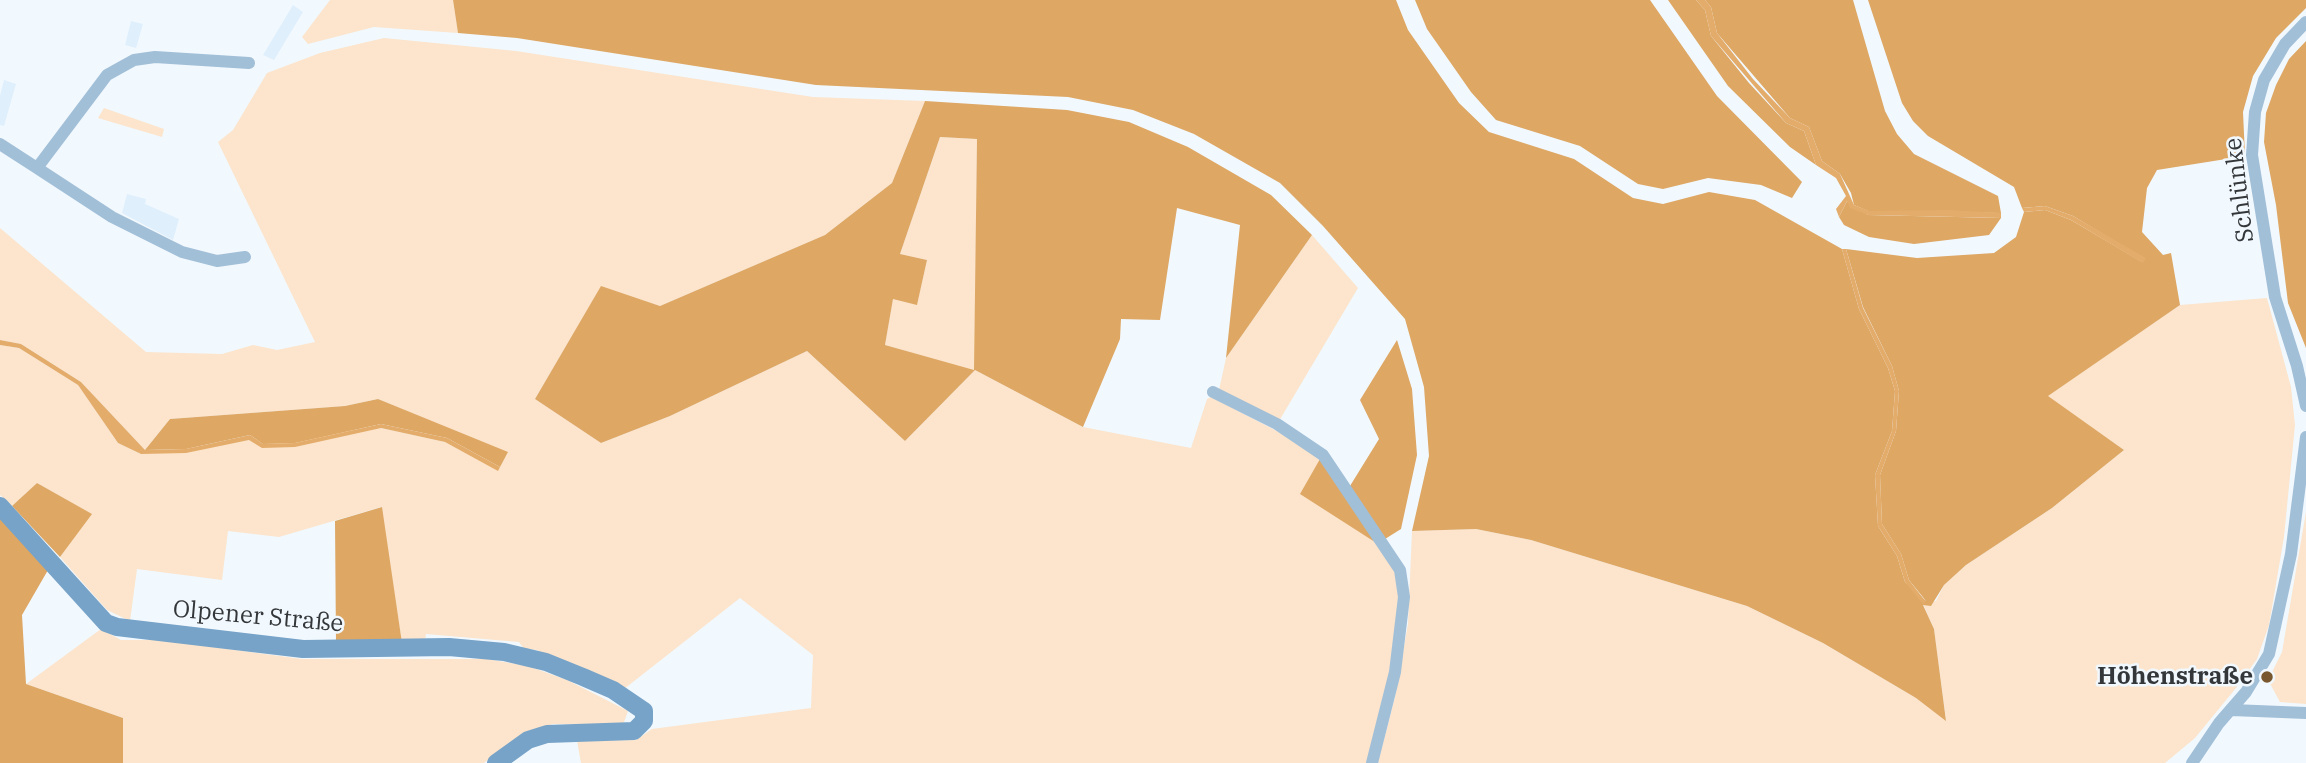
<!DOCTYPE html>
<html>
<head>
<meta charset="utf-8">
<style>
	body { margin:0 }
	canvas { display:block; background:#f1f8fe }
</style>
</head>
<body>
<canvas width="2306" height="763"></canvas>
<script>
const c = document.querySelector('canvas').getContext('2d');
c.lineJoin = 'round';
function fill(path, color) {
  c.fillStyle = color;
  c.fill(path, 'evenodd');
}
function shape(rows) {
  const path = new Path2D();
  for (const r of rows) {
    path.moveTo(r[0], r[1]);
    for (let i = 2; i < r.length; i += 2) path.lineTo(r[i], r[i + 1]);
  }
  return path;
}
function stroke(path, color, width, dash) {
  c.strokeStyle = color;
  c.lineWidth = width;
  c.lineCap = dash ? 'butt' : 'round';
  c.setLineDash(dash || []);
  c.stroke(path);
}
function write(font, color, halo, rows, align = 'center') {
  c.font = font + ' "IBM Plex Serif",serif';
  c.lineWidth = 5;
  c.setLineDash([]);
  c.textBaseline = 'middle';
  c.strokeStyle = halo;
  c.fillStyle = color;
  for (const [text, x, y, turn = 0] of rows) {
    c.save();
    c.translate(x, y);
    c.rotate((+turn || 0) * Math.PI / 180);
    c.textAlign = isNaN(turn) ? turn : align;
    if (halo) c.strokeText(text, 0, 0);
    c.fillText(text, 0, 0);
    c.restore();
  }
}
const built = shape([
	[293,5,303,12,274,60,263,55],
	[131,21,143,24,136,48,125,45],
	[4,80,16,84,4,126,0,125,0,96],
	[127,194,146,199,145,204,179,219,173,240,122,213]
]);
const green = shape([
	[330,0,453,0,458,33,374,27,308,44,302,37],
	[384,38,516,51,813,97,925,101,892,183,825,235,660,306,601,287,535,399,601,443,670,416,807,351,905,441,974,371,885,345,893,298,917,304,927,260,900,254,940,137,977,139,975,370,1083,427,1191,448,1207,399,1211,397,1298,442,1320,459,1396,572,1400,590,1390,676,1367,763,581,763,577,741,636,740,652,729,811,708,813,655,740,598,624,689,537,653,538,650,524,649,519,642,426,634,425,641,402,643,381,507,279,537,228,531,222,580,137,569,130,621,107,610,60,557,91,514,37,483,12,506,0,495,0,345,19,348,78,385,118,443,141,454,249,440,381,428,445,442,498,470,507,453,378,399,345,406,170,419,145,450,81,382,21,344,0,340,0,228,146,352,222,354,253,345,277,350,315,342,218,142,233,130,267,73,320,53],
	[104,108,164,129,162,137,98,118],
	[1312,235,1358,288,1279,421,1219,390,1226,358],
	[2267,298,2291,387,2295,425,2284,537,2269,625,2257,659,2236,688,2195,738,2165,763,1378,763,1395,697,1408,624,1412,531,1476,529,1531,540,1747,606,1823,643,1916,698,1946,720,1934,629,1923,604,1936,601,1944,585,1966,565,2052,508,2124,450,2047,396,2180,305],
	[2306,512,2306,704,2280,702,2268,680,2282,652],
	[101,629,121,640,161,640,302,659,487,659,528,666,567,680,628,711,623,725,553,724,522,734,484,763,123,763,123,718,26,684]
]);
const forest = shape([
	[453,0,1396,0,1408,30,1459,103,1489,132,1574,159,1633,198,1663,204,1709,192,1755,200,1842,249,1859,309,1888,368,1895,391,1892,431,1875,475,1878,526,1897,556,1905,582,1926,601,1909,580,1901,554,1882,524,1880,475,1896,431,1899,391,1892,366,1863,307,1846,249,1917,258,1994,253,2016,237,2024,212,2045,210,2071,220,2142,262,2145,259,2073,216,2045,206,2022,208,2014,187,1928,136,1913,121,1902,103,1868,0,2306,0,2306,8,2276,38,2253,76,2243,112,2245,156,2157,170,2147,188,2142,232,2163,255,2171,253,2180,305,2048,396,2124,450,2052,508,1966,565,1944,585,1931,606,1923,605,1934,629,1946,721,1916,698,1823,643,1747,606,1531,540,1476,529,1412,531,1429,456,1424,387,1405,319,1323,226,1280,183,1194,134,1133,110,1068,97,816,85,517,38,458,33],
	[1415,0,1650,0,1717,96,1802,182,1792,198,1761,185,1708,178,1663,189,1638,184,1580,146,1496,120,1471,92,1427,29],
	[1668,0,1696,0,1705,10,1711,36,1749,83,1786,123,1804,131,1816,165,1790,147,1728,86],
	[1705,0,1853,0,1885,111,1897,134,1914,154,1998,196,2001,213,1868,211,1854,205,1851,193,1840,174,1822,161,1809,127,1790,118,1717,33,1711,7],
	[2306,41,2306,348,2288,303,2276,205,2264,142,2266,113,2276,85,2289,59],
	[925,101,1067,110,1129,122,1188,147,1271,195,1312,235,1226,358,1240,225,1177,208,1160,320,1121,319,1120,339,1083,427,975,370,905,441,807,351,670,416,601,443,535,399,601,286,660,306,825,235,892,183],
	[940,137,977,139,974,370,885,345,893,299,917,305,927,260,900,254],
	[1847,201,1868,215,2001,218,1989,235,1914,244,1869,237,1844,225,1839,217],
	[1397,340,1412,389,1417,455,1401,529,1385,539,1350,486,1379,439,1360,400],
	[378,399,508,452,500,467,447,438,381,424,295,443,263,444,250,435,186,449,145,450,170,419,345,406],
	[1320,459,1378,544,1300,494],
	[37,483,92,514,60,557,12,506],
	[382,507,402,643,336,643,335,521],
	[0,516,48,570,22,615,26,684,123,718,123,763,0,763]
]);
const water = shape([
	[1696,0,1705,0,1711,7,1717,33,1753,79,1790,118,1809,127,1822,161,1840,174,1854,205,1869,211,1948,210,2001,213,2001,218,1868,215,1850,208,1847,201,1839,217,1836,209,1846,196,1836,178,1816,165,1804,131,1786,123,1711,36,1705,10],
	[2045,206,2073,216,2146,258,2143,263,2071,220,2045,210,2024,212,2022,208],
	[1842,249,1846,249,1863,308,1892,366,1899,391,1896,431,1880,475,1882,524,1901,554,1909,580,1926,602,1923,604,1905,582,1897,556,1878,526,1875,475,1892,431,1895,391,1888,368,1859,309],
	[0,340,21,344,81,382,145,450,186,449,250,435,263,444,295,443,381,424,447,438,500,467,498,471,445,442,381,428,295,447,262,448,249,440,186,453,141,454,118,443,78,385,19,348,0,345]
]);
const street = shape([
	[2306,22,2285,44,2264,80,2255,112,2252,155,2275,297,2297,366,2306,406],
	[0,144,37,168,107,75,134,60,155,57,249,63],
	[37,168,112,217,182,252,217,261,245,257],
	[1213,392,1277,424,1323,455,1400,570,1404,597,1395,672,1372,763],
	[2232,710,2306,713],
	[2192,763,2219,723,2246,692,2269,654,2291,554,2306,437]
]);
const secondary = shape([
	[0,506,106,623,117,627,303,649,449,647,504,652,546,662,583,677,613,690,644,711,644,721,634,731,547,734,528,740,496,763]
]);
const markers = [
	[2267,677,7,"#7a582f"]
];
const streetNames = [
	["Schlünke",2240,190,-97],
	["Olpener Straße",258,617,5]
];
const poiNames = [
	["Höhenstraße",2253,677]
];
fill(built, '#dfeffc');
fill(green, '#fce5cc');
fill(forest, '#dea764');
fill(water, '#e4ac6a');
stroke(street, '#a2bfd8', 12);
stroke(secondary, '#77a3c8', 18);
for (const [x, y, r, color] of markers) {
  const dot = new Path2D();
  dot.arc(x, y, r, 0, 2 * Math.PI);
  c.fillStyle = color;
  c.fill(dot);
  stroke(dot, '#f1f8fe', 2.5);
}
write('24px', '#34373a', '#f1f8fe', streetNames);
write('bold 24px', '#34373a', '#f1f8fe', poiNames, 'right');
</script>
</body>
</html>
